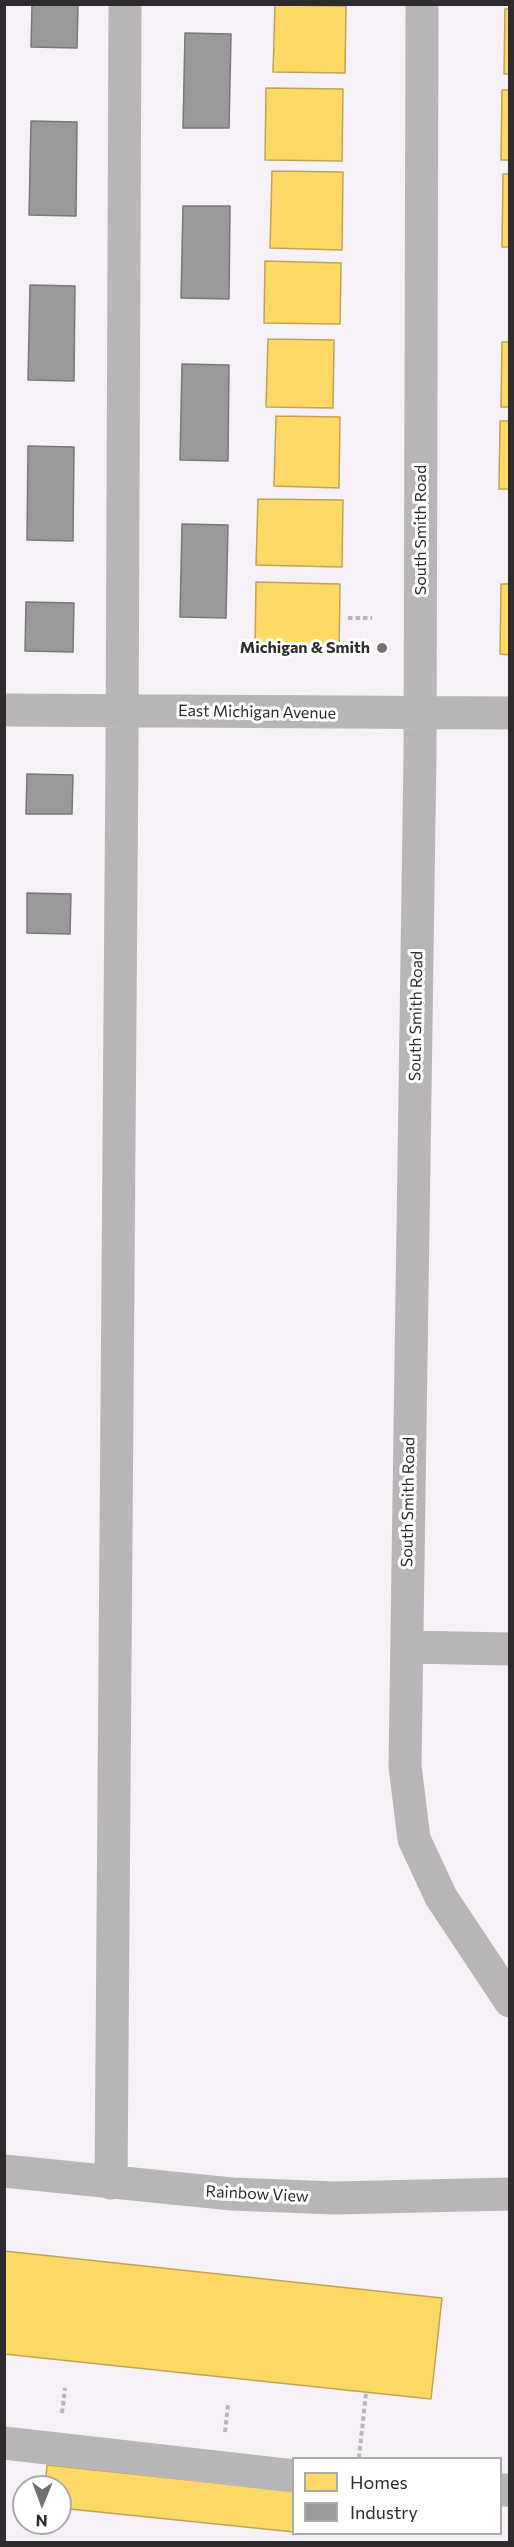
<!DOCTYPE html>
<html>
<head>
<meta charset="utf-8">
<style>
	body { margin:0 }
	#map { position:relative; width:514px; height:2547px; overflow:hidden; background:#f6f1f6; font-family:Commissioner,sans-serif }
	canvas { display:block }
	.frame { position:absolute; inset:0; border:6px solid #2e2a2e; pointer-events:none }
	.legend { position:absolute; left:292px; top:2457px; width:210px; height:78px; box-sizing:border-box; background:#fff; border:2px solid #abaaab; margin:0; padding:8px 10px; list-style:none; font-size:18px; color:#2e2a2e }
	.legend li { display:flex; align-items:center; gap:12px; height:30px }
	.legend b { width:30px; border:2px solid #abaaab }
	.north { position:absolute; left:12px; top:2475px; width:60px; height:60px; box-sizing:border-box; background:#fff; border:2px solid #abaaab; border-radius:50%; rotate:181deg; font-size:16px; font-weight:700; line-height:24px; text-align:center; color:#2e2a2e }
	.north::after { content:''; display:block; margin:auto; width:21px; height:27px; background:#747074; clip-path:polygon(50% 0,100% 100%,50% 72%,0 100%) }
</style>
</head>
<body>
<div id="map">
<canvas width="514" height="2547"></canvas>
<div class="frame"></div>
<ul class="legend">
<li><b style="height:16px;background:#ffd966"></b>Homes</li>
<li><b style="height:16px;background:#999"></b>Industry</li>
</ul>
<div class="north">N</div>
</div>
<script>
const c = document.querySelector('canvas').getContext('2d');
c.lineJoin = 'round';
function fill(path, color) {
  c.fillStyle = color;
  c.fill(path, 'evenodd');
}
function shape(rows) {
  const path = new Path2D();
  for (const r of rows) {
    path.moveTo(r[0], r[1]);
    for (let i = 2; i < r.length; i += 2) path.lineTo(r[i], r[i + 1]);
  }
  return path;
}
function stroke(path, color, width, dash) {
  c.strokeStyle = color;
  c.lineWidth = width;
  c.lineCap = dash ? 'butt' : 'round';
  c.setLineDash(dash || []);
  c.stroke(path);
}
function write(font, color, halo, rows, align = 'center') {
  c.font = font + ' Commissioner,sans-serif';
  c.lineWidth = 6;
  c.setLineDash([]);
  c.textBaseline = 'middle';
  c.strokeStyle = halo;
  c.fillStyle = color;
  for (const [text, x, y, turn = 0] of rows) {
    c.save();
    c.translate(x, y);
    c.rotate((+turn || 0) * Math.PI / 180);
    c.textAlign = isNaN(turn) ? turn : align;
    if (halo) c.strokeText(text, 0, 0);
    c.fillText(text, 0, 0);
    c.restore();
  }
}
const homes = shape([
	[275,5,346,6,345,73,273,72,275,5],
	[505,9,510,9,510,74,504,74,505,9],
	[266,88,343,89,342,161,265,160,266,88],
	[502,90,510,90,510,160,501,160,502,90],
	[272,171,343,172,342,250,270,248,272,171],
	[503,174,510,174,510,247,502,247,503,174],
	[265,261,341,263,340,324,264,323,265,261],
	[268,339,334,340,333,408,266,407,268,339],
	[502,342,510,342,510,407,501,407,502,342],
	[276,416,340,417,339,488,274,486,276,416],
	[500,421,510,421,510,489,499,489,500,421],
	[258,499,343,500,342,567,256,565,258,499],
	[256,582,340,584,339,653,255,651,256,582],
	[501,584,510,584,510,655,500,654,501,584],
	[4,2251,442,2298,431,2399,4,2354,4,2251],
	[47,2465,294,2491,294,2532,60,2508,60,2487,45,2487,47,2465]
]);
const industry = shape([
	[32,4,78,4,77,48,31,47,32,4],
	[185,33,231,34,229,128,183,128,185,33],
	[31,121,77,122,76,216,29,215,31,121],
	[183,206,230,206,229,299,181,298,183,206],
	[30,285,75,286,74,381,28,380,30,285],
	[182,364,229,365,228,461,180,460,182,364],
	[28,446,74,447,73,541,27,540,28,446],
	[182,524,228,525,226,618,180,617,182,524],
	[26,602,74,603,73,652,25,651,26,602],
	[27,774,73,775,72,814,26,814,27,774],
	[27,893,71,894,70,934,27,933,27,893]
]);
const path = shape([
	[348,618,372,618],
	[62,2413,65,2388],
	[225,2432,228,2405],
	[359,2458,366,2393]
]);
const minor = shape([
	[422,4,420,755,405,1766,414,1839,441,1897,510,2001],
	[4,710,510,713],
	[407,1647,510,1649],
	[4,2171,232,2194,334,2198,510,2194],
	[111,2183,122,754,125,4],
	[4,2443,294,2476],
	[500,2490,510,2490]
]);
const markers = [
	[382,648,6,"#747074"]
];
const streetNames = [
	["South Smith Road",421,530,-90],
	["East Michigan Avenue",257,712,1],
	["South Smith Road",416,1016,-89],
	["South Smith Road",408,1502,-89],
	["Rainbow View",257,2194,3]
];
const poiNames = [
	["Michigan & Smith",370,648]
];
fill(homes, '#ffd966');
stroke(homes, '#c0a455', 1.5);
fill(industry, '#999');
stroke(industry, '#797879', 1.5);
stroke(path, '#b9b5b8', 4, [4.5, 3]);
stroke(minor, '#b8b5b7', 33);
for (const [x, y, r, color] of markers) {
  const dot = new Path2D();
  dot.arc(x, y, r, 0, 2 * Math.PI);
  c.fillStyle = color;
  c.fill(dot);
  stroke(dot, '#fff', 2);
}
write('16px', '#2e2a2e', '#fff', streetNames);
write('bold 16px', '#2e2a2e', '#fff', poiNames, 'right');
</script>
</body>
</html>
